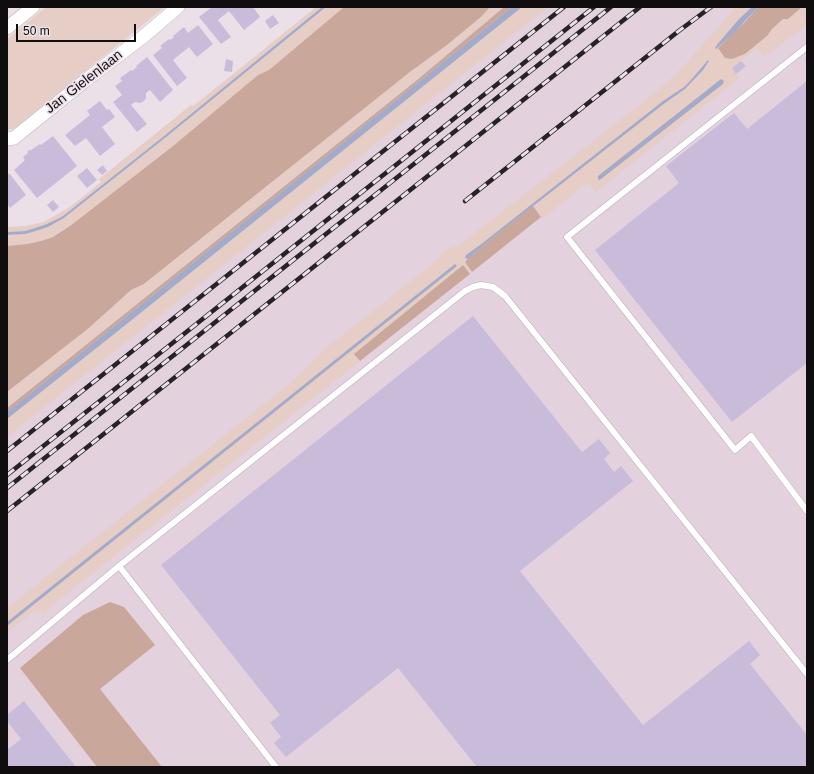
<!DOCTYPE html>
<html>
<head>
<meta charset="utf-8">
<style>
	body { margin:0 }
	#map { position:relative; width:814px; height:774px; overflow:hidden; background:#ebe0e8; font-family:Arial,sans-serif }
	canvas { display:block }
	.frame { position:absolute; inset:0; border:8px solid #100d0f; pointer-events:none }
	.scale { position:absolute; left:16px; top:24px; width:120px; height:18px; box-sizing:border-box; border:2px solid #100d0f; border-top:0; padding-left:5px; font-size:12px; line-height:14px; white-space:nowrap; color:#100d0f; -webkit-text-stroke:3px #ebe0e8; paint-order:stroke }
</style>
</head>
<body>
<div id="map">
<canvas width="814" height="774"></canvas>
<div class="frame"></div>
<div class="scale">50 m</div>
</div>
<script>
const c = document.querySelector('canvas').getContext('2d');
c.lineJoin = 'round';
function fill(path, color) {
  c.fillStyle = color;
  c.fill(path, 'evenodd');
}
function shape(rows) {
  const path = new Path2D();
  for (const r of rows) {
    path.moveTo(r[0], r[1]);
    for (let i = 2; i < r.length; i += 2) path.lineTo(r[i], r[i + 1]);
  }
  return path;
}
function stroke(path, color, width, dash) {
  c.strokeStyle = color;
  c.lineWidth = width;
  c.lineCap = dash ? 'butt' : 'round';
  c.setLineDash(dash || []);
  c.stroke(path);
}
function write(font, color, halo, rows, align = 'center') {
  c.font = font + ' Arial,sans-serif';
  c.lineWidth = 3.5;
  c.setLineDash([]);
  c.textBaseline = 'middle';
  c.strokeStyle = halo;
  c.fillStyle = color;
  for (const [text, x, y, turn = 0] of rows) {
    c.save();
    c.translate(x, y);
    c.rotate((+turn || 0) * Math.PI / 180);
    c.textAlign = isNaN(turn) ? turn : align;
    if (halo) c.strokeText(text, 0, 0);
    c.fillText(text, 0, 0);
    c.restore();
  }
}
const built = shape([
	[504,7,807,7,807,767,7,767,7,408,417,80]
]);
const green = shape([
	[46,7,165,7,15,128,7,130,7,39],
	[316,7,322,7,164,136,63,216,47,224,35,228,25,231,7,232,7,227,25,226,44,222,68,208,79,200,101,182,99,179,191,105,193,106,233,74],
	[326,7,344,7,269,70,258,75,173,146,70,226,53,237,41,241,27,244,7,246,7,235,13,235,36,231,48,227,64,218,165,138],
	[490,7,504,7,417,80,7,408,7,392,89,328,131,290,144,284,410,72,447,45,481,17],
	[522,7,548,7,7,437,7,419,118,331],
	[735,7,752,7,739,19,716,46,715,48,718,48,725,58,768,35,771,30,783,19,788,19,802,7,807,7,807,25,764,57,757,48,732,68,739,78,596,192,588,182,543,219,533,206,665,103,685,88,703,70,709,61,707,60,690,81,684,87,672,95,480,245,466,255,465,258,468,259,465,262,472,272,470,274,463,265,354,354,360,361,43,613,41,611,37,614,34,611,7,633,7,626,455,264,7,622,7,608,290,383,330,345,441,257,439,255,447,249,454,247,463,242,646,100,666,83,689,60,725,20]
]);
const forest = shape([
	[344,7,490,7,481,17,447,45,410,72,144,284,131,290,89,328,7,392,7,246,27,244,41,241,53,237,70,226,173,146,258,75,269,70],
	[504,7,512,7,7,412,7,408,417,80],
	[758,7,802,7,788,19,783,19,771,30,768,35,745,54,732,59,725,58,718,48,745,22],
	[533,206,541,217,472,272,465,262,468,259,491,239],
	[463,265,470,274,360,361,354,354],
	[110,602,124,607,155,645,100,689,162,767,97,767,20,668,83,615]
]);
const water = shape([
	[322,7,326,7,165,138,64,218,48,227,36,231,25,234,7,235,7,232,25,231,35,228,47,224,63,216,164,136],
	[512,7,522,7,118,331,7,419,7,412],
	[752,7,758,7,733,34,716,49,715,48,716,46,739,19],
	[708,60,709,61,703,70,685,89,665,103,491,239,468,259,465,258,466,255,480,245,663,101,684,87,690,81],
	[721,79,724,81,723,84,601,179,599,180,598,179,598,176],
	[455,264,457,266,7,626,7,622]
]);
const building = shape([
	[212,7,253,7,260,17,244,30,229,11,218,20,231,37,221,44,199,17],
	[273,15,279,23,270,29,265,21],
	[198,25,213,44,197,57,189,47,173,60,187,78,177,86,153,55,162,48,160,46,169,39,170,40,174,37,173,36,184,27,188,33],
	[147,57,173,90,160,102,150,90,146,93,146,98,144,101,140,103,135,102,131,105,147,124,137,132,113,102,122,95,115,86,122,81,120,78,131,70,132,71,137,67,136,66],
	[226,59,233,61,232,72,224,71],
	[741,61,746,66,736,74,732,68],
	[807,81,807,363,732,422,595,250,679,183,666,166,734,113,747,129],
	[100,101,107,110,109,109,115,117,102,127,115,144,100,156,86,138,75,146,65,135,90,115,87,111],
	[53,136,77,166,37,198,14,170,25,160,23,157,28,153,27,152,29,150,31,150,40,144,41,145],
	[103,165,107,171,102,175,97,170],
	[87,168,97,180,87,188,77,176],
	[7,174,10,174,26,195,10,208,7,204],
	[53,200,59,207,53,212,47,205],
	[473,316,582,452,599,439,610,453,604,459,614,472,621,466,633,481,520,571,643,725,749,641,760,655,750,664,807,735,807,767,477,767,398,668,286,757,274,743,281,737,270,723,280,715,161,565],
	[24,701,76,767,7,767,7,750,21,739,7,721,7,715]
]);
const lane = shape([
	[807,47,567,237,735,450,751,436,807,511],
	[119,566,276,767],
	[7,660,119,566,465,291,473,287,481,285,493,287,505,296,807,674]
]);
const street = shape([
	[7,28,33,7],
	[7,139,14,138,86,80,144,36,178,7]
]);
const rail = shape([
	[465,201,680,30,711,7],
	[7,451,564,7],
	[7,475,594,7],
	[7,488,611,7],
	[7,511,640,7]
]);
const streetNames = [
	["Jan Gielenlaan",84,82,-38]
];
fill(built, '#e3d2de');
fill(green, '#e6cec6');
fill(forest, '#caa79b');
fill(water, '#a3abc9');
fill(building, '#c9bcdb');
stroke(lane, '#bdb3ba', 7);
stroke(street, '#bdb3ba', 14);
stroke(lane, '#fff', 6);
stroke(street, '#fff', 13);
stroke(rail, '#262225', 4.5);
stroke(rail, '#ebe0e8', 3, [9]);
write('14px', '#100d0f', '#ebe0e8', streetNames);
</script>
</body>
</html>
